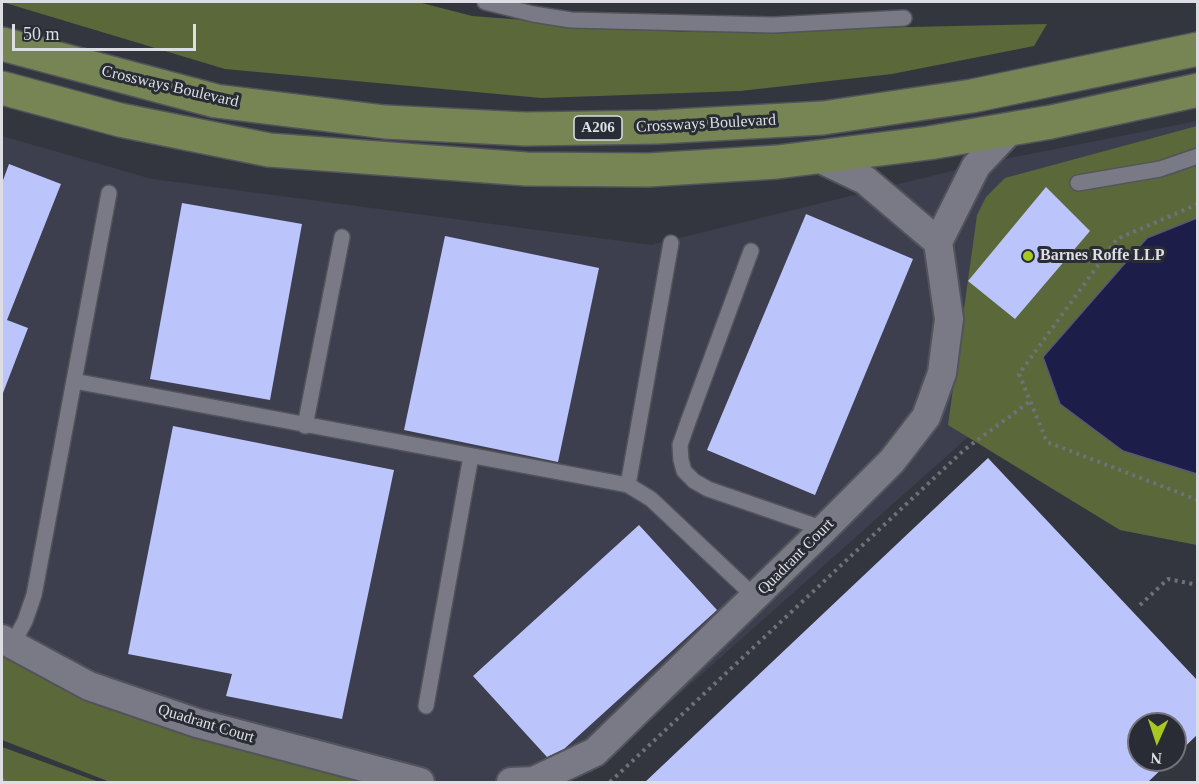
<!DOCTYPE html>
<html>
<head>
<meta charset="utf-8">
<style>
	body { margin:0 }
	#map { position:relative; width:1199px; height:784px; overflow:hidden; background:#34363f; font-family:Georgia,serif }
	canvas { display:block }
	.frame { position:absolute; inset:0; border:3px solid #dddee4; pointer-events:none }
	.north { position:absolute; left:1127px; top:712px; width:60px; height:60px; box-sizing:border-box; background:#2a2c35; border:2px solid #72737b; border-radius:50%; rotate:183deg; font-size:16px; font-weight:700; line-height:24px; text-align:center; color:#dddee4 }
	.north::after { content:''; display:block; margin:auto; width:21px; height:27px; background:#a6c821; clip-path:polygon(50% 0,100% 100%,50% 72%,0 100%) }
	.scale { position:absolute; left:12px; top:24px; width:184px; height:27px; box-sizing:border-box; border:3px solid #dddee4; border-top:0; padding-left:8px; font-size:18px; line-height:21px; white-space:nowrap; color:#dddee4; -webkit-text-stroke:4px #2a2c35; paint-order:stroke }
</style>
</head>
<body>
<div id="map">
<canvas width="1199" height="784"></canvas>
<div class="frame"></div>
<div class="north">N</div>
<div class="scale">50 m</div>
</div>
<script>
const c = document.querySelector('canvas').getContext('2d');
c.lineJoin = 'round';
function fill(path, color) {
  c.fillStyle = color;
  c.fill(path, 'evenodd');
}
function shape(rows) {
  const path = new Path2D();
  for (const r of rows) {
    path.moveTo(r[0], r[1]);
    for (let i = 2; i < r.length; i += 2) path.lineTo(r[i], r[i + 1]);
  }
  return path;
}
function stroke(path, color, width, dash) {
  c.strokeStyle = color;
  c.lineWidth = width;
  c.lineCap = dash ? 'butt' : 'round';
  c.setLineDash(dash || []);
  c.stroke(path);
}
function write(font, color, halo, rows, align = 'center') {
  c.font = font + ' Georgia,serif';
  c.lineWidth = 6;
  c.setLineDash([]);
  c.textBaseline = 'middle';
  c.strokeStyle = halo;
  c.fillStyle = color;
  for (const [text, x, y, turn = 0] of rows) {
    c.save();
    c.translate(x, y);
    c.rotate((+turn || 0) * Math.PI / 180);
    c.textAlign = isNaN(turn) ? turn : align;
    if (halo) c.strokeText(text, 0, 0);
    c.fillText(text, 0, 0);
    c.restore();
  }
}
const built = shape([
	[1197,121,1197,545,1120,530,968,437,592,772,565,782,369,782,293,763,58,687,2,655,2,136,152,179,651,245,980,164]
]);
const green = shape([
	[2,2,418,2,472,16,682,32,1047,24,1034,46,892,74,740,91,541,98,225,69],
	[1197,126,1197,545,1120,530,948,425,977,215,986,197,1005,178],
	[2,655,58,687,369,782,110,782,2,740],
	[2,747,99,782,2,782]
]);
const water = shape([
	[1197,218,1197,474,1123,451,1060,404,1043,357,1147,238,1197,218]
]);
const building = shape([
	[9,164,61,184,7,320,28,328,3,393,2,183],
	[1046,187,1090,231,1015,319,968,281],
	[182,203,302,224,270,400,150,379],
	[806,214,913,259,815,495,707,450],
	[445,236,599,268,558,462,404,430],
	[173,426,394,470,342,719,226,696,232,674,128,654],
	[988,458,1197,680,1197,735,1175,756,1175,724,1139,724,1139,760,1171,760,1147,783,644,783],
	[639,525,717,610,564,749,547,757,473,676]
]);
const path = shape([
	[1198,204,1117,239,1019,374,1047,442,1198,500],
	[1140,605,1168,579,1198,585],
	[2,780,7,782],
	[610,782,964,450,1029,402]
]);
const lane = shape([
	[485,2,533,14,571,20,773,25,904,18],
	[1078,183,1160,169,1198,156],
	[751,251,688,422,680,445,681,460,684,471,694,481,708,489,824,529],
	[74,381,628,485,651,499,756,598],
	[305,426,342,237],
	[628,485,671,243],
	[12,645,25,621,34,595,109,193],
	[426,706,471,456]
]);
const street = shape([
	[817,157,865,180,938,242],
	[2,639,89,686,197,723,420,782],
	[511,782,534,781,595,752,824,529,892,461,926,417,942,373,949,319,938,242,976,166,1011,129]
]);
const primary = shape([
	[2,44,216,101,385,122,525,129,658,127,823,118,972,96,1198,49],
	[2,88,120,120,269,150,526,169,648,170,777,162,929,143,1051,122,1198,90]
]);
const markers = [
	[1028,256,6,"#a6c821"]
];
const shields = [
	[598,128,48]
];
const shieldNames = [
	["A206",598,128]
];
const streetNames = [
	["Crossways Boulevard",170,87,13],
	["Crossways Boulevard",706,124,-3],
	["Quadrant Court",796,557,-45],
	["Quadrant Court",206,724,17]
];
const poiNames = [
	["Barnes Roffe LLP",1040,256]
];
fill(built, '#3d3f4f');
fill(green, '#5b6839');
fill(water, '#1d1d49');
stroke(water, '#575778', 1.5);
fill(building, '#bcc4fc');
stroke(lane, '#52535b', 18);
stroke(street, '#52535b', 32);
stroke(primary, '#52535b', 36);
stroke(path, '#6f7179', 4, [3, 4.5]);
stroke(lane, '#797a85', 15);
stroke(street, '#797a85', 28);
stroke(primary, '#778454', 33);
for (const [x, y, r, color] of markers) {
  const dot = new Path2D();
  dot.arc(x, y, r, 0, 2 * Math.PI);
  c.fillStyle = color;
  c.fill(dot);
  stroke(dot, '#2a2c35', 2);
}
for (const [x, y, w] of shields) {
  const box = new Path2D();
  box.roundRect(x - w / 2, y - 12, w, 24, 4.5);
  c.fillStyle = '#2a2c35';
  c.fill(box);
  stroke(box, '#dddee4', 1.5);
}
write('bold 15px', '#dddee4', null, shieldNames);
write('16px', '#dddee4', '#2a2c35', streetNames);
write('bold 16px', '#dddee4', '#2a2c35', poiNames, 'left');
</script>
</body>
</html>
